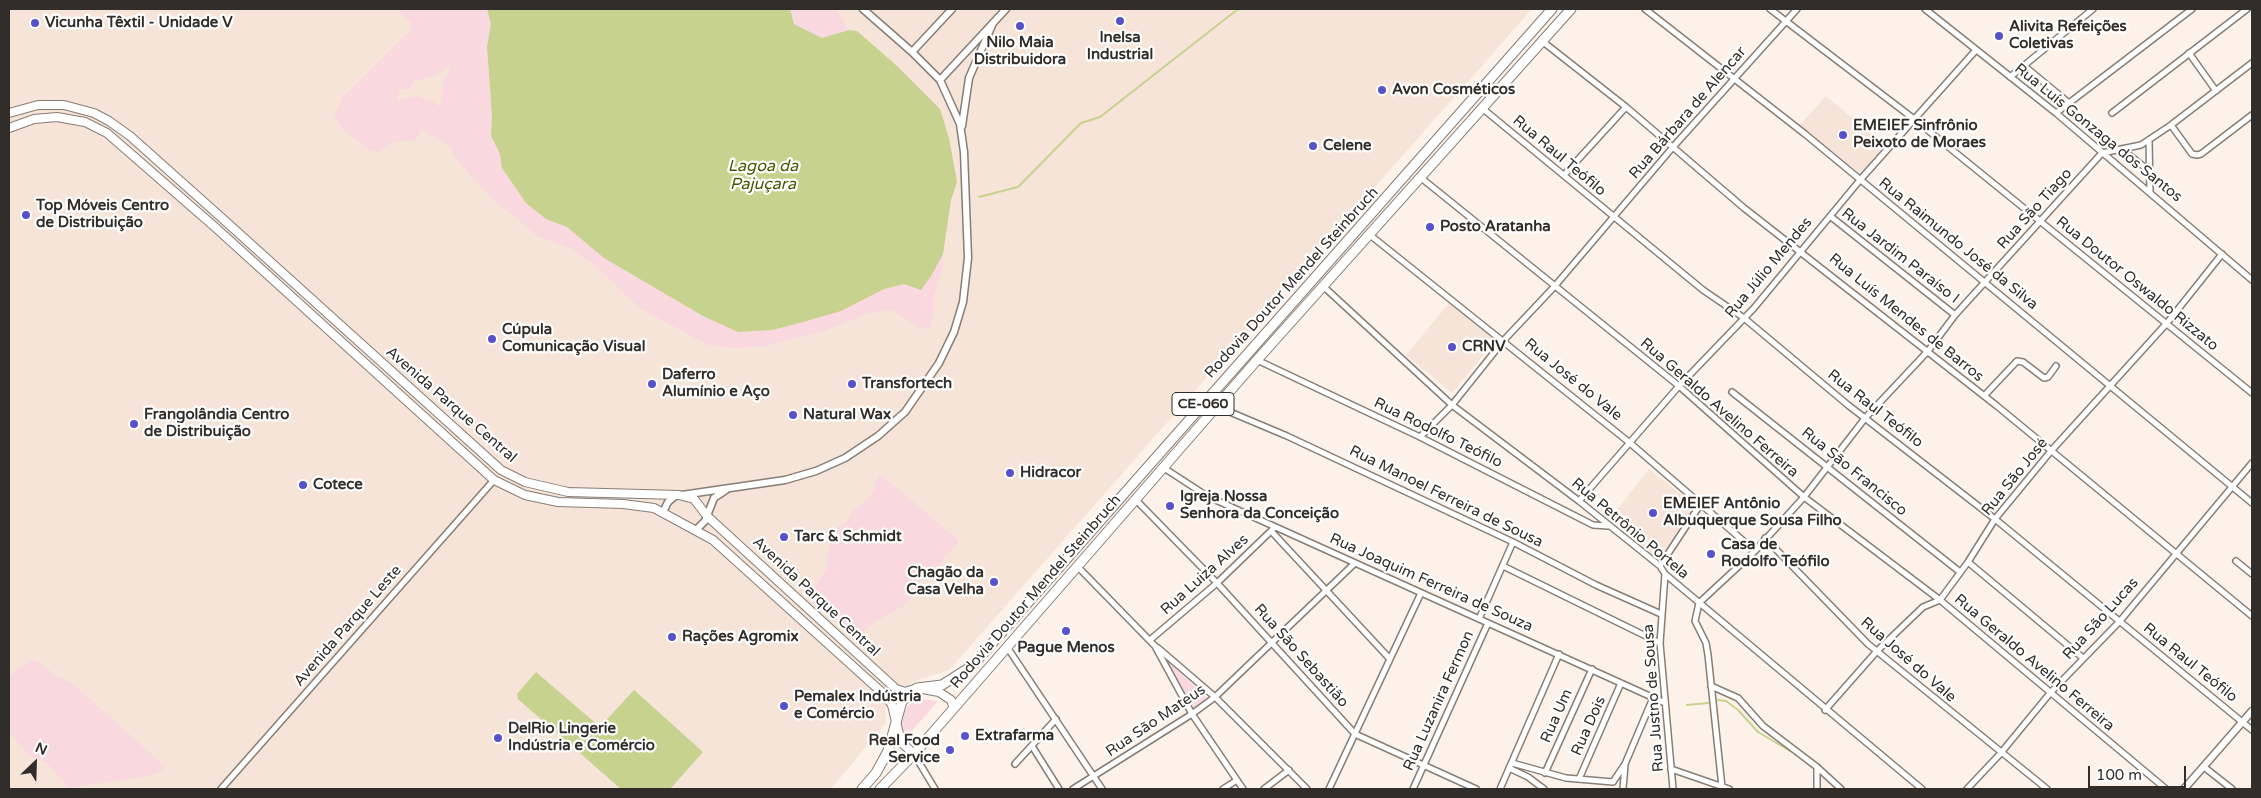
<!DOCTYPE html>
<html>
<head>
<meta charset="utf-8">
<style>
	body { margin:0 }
	#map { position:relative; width:2261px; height:798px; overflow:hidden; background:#fdf2ea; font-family:"Varela Round",sans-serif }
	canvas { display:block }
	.frame { position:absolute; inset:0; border:10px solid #312d2a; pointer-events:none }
	.north { position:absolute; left:10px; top:738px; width:50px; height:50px; -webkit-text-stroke:4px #fff; paint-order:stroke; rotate:24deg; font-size:14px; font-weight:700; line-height:20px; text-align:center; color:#312d2a }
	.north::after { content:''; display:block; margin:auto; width:18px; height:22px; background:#312d2a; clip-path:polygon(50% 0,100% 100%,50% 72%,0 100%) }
	.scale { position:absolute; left:2088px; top:766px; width:98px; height:22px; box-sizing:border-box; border:2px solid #312d2a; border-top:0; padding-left:6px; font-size:15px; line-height:18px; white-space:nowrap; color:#312d2a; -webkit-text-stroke:4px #fff; paint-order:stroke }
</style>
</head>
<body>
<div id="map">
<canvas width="2261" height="798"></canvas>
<div class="frame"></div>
<div class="north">N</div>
<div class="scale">100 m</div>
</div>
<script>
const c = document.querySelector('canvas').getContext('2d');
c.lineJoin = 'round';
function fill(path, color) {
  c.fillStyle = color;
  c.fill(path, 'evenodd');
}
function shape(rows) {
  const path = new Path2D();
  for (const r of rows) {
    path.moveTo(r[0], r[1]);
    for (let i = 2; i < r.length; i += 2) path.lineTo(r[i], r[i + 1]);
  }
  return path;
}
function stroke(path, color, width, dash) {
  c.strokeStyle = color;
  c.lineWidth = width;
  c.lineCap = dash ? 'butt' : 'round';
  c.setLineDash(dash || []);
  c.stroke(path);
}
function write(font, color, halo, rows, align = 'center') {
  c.font = font + ' "Varela Round",sans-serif';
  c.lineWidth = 4.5;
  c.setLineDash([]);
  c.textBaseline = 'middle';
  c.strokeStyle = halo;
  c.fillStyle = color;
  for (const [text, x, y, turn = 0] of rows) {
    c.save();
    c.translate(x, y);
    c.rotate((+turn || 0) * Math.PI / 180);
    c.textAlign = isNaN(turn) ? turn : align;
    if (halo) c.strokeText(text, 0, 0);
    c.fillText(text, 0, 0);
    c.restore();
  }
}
const built = shape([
	[9,9,1532,9,949,670,912,682,885,709,886,723,831,789,9,789],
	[1826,96,1885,145,1861,174,1800,125],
	[1450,302,1497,339,1452,393,1406,355],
	[1649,469,1695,506,1659,559,1610,519]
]);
const green = shape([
	[397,9,487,9,491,24,487,47,492,115,491,136,500,154,502,168,526,203,546,219,567,227,604,258,703,316,738,332,841,311,884,289,904,284,921,290,943,254,943,268,934,295,934,311,929,329,919,328,892,310,869,313,826,330,766,346,734,348,708,345,640,308,593,264,572,249,539,237,495,201,454,157,451,147,421,129,416,140,394,142,378,152,369,150,344,130,334,116,342,98,410,31,411,22],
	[454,61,443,82,441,108,434,102,416,96,397,101,399,89,408,90,414,81,437,75],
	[790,9,835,9,849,30,822,38,794,24],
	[880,474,959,541,932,572,922,578,907,604,874,622,863,632,857,642,853,634,828,615,809,596,826,571,830,537,847,521,854,509,867,501,874,491,875,481],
	[1163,657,1205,696,1206,699,1194,708],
	[32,660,38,662,57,676,72,683,160,762,164,767,160,772,152,775,69,788,48,764,27,754,9,731,9,677,18,668],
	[920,699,938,701,904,740,899,723,901,715,912,702]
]);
const water = shape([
	[487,9,790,9,794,24,822,38,849,30,857,31,897,66,940,109,949,138,957,182,951,200,943,254,931,276,921,290,904,284,884,289,841,311,803,322,772,330,738,332,703,316,604,258,567,227,546,219,526,203,502,168,500,154,491,136,492,115,487,47,491,24],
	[536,672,600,727,634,690,703,752,670,789,621,789,518,699,517,694]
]);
const stream = shape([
	[979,197,1018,187,1081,123,1100,117,1238,9],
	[1718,700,1726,701,1738,710,1758,732,1790,751],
	[1687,705,1708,703]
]);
const minor = shape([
	[1645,9,1805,134,2252,503],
	[1770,9,1914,119,2252,393],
	[1925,9,2056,113,2252,280],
	[1542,41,1626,107,1744,208,1997,406,2252,616],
	[2189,53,2216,91],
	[2023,65,2069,103],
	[2010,77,2093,9],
	[1482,108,1703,290,1744,318,1848,405,1995,519,2252,730],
	[2056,113,2192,9],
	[2112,113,2247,9],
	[2171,125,2192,154,2197,155,2201,154,2252,115],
	[2149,140,2150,192],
	[2122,149,2148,170],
	[1564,175,1626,107],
	[1420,177,1679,386,1804,497,1940,600,2166,789],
	[1830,216,1955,315],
	[1370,235,1630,443,1755,551],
	[1323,286,1452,405,1579,501,1660,566,1665,574,1922,789],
	[1257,360,1420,437,1593,525,1608,526],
	[1732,392,1960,572],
	[1984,396,2017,361,2023,362,2044,378,2048,377,2056,366],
	[1218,407,1287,436,1513,542,1596,585,1661,614],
	[1420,437,1452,405,1504,340,1554,287,1673,147,1797,9],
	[1164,468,1207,496,1665,703],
	[1136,500,1217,583,1355,734,1476,789],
	[1579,501,1679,386,1754,308,1860,180,1976,50],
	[1272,532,1389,658],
	[1765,538,1868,644,2047,789],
	[2236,561,2252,574],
	[1968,562,2083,658],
	[1077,566,1155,646,1192,714,1243,789],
	[1503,566,1660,643],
	[1660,566,1700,505],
	[1665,574,1660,643,1673,789],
	[1479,619,1513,542],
	[1150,640,1217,583,1273,529],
	[1007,647,1102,789],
	[1158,648,1215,697,1307,789],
	[1711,686,1738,698,1763,726,1817,767,1841,789],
	[1825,710,1877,651,1923,607,1940,600,1968,562,1995,519,2051,451,2167,323,2222,254],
	[1032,746,1059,789],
	[914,754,935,789],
	[1512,763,1566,778,1613,782,1625,764,1653,698],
	[1015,764,1056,719],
	[2204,767,2232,789],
	[1509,768,1528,777,1544,789],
	[1671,769,1729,789],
	[1545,773,1592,669],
	[1579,779,1621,683],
	[1722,787,1708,655,1706,643,1695,621,1699,603,1755,551,1804,497,1866,417,1928,351,1955,315,2102,153,2141,145,2171,125,2252,63],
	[221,789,494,480],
	[1073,789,1192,714,1215,697,1355,563],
	[1223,789,1237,780],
	[1264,789,1289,770],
	[1329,789,1421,593],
	[1413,789,1488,623],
	[1500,789,1559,654],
	[1623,789,1625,765],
	[1817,789,1817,767],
	[1967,789,2000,754,2051,692,2120,621,2252,463]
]);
const tertiary = shape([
	[912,52,952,9],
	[940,80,1006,9],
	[962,126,969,78,993,23],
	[663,512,668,502,675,496,785,480,816,471,845,458,878,436,905,412,939,363,954,332,963,302,968,258,964,152,960,124,940,80,912,52,863,9],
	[696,530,705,521,714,498,726,490],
	[2184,789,2252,711]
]);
const primary = shape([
	[9,113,38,105,64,105,94,113,109,121,130,136,223,219,501,470,525,482,568,492,679,495,694,499,707,516,896,689,905,692,917,688,939,692,951,700,954,708],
	[9,128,34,119,57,117,85,122,107,133,216,228,494,480,525,495,558,502,623,504,654,508,713,540,887,697,892,705,901,742,914,754]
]);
const trunk = shape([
	[862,789,876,773,888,751,902,701,917,688,942,685,972,666,1552,9],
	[880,789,914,754,1257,360,1571,9]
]);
const markers = [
	[1120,21,5,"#5652c9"],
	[35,23,5,"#5652c9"],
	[1020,26,5,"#5652c9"],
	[1999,36,5,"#5652c9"],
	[1382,90,5,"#5652c9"],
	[1843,135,5,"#5652c9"],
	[1313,146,5,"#5652c9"],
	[26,215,5,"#5652c9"],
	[1430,227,5,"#5652c9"],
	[492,339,5,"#5652c9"],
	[1452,347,5,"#5652c9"],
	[652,384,5,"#5652c9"],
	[852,384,5,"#5652c9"],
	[793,415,5,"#5652c9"],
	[134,424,5,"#5652c9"],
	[1010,473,5,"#5652c9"],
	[303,485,5,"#5652c9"],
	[1170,506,5,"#5652c9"],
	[1653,513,5,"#5652c9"],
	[784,537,5,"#5652c9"],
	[1711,554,5,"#5652c9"],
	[994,582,5,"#5652c9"],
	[1066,631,5,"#5652c9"],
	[672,637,5,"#5652c9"],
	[784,706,5,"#5652c9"],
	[965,736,5,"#5652c9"],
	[498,738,5,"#5652c9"],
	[950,750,5,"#5652c9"]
];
const shields = [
	[1203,404,62]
];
const shieldNames = [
	["CE-060",1203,404]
];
const poiNames = [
	["Vicunha Têxtil - Unidade V",45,23],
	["Alivita Refeições",2009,27],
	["Coletivas",2009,44],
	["Inelsa",1120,38,"center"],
	["Industrial",1120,55,"center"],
	["Nilo Maia",1020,43,"center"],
	["Distribuidora",1020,60,"center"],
	["Avon Cosméticos",1392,90],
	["EMEIEF Sinfrônio",1853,126],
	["Peixoto de Moraes",1853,143],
	["Celene",1323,146],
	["Top Móveis Centro",36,206],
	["de Distribuição",36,223],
	["Posto Aratanha",1440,227],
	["Cúpula",502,330],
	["Comunicação Visual",502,347],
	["CRNV",1462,347],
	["Daferro",662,375],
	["Alumínio e Aço",662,392],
	["Transfortech",862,384],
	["Frangolândia Centro",144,415],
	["de Distribuição",144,432],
	["Natural Wax",803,415],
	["Hidracor",1020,473],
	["Cotece",313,485],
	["Igreja Nossa",1180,497],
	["Senhora da Conceição",1180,514],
	["EMEIEF Antônio",1663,504],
	["Albuquerque Sousa Filho",1663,521],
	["Tarc & Schmidt",794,537],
	["Casa de",1721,545],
	["Rodolfo Teófilo",1721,562],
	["Chagão da",984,573,"right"],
	["Casa Velha",984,590,"right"],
	["Rações Agromix",682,637],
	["Pague Menos",1066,648,"center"],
	["Pemalex Indústria",794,697],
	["e Comércio",794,714],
	["DelRio Lingerie",508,729],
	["Indústria e Comércio",508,746],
	["Extrafarma",975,736],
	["Real Food",940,741,"right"],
	["Service",940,758,"right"]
];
const streetNames = [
	["Rua Bárbara de Alencar",1688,113,-49],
	["Rua Luís Gonzaga dos Santos",2098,133,39],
	["Rua Raul Teófilo",1559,156,40],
	["Rua São Tiago",2035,209,-48],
	["Rua Raimundo José da Silva",1958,244,39],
	["Rua Jardim Paraíso I",1900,256,38],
	["Rua Júlio Mendes",1769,268,-50],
	["Rodovia Doutor Mendel Steinbruch",1292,283,-48],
	["Rua Doutor Oswaldo Rizzato",2137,284,39],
	["Rua Luís Mendes de Barros",1906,318,39],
	["Rua José do Vale",1573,380,39],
	["Avenida Parque Central",451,405,41],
	["Rua Geraldo Avelino Ferreira",1719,408,41],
	["Rua Raul Teófilo",1875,409,38],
	["Rua Rodolfo Teófilo",1438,433,26],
	["Rua São Francisco",1854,472,39],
	["Rua São José",2015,477,-51],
	["Rua Manoel Ferreira de Sousa",1446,497,26],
	["Rua Petrônio Portela",1630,529,40],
	["Rua Luiza Alves",1205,575,-42],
	["Rua Joaquim Ferreira de Souza",1431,583,24],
	["Rodovia Doutor Mendel Steinbruch",1036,592,-49],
	["Avenida Parque Central",816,597,43],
	["Rua São Lucas",2101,619,-48],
	["Avenida Parque Leste",348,626,-49],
	["Rua São Sebastião",1301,656,48],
	["Rua José do Vale",1908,660,41],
	["Rua Geraldo Avelino Ferreira",2034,663,40],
	["Rua Raul Teófilo",2190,663,39],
	["Rua Justno de Sousa",1654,698,-94],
	["Rua Luzanira Fermon",1439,701,-66],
	["Rua Um",1557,716,-66],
	["Rua São Mateus",1156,721,-34],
	["Rua Dois",1589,726,-66]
];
const waterNames = [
	["Lagoa da",763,167],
	["Pajuçara",763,185]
];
fill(built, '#f5e4d7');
fill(green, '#f9d8df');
fill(water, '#c6d28d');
stroke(stream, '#c6d28d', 2);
stroke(minor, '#877e76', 8);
stroke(tertiary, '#877e76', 9);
stroke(primary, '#877e76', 10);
stroke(trunk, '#877e76', 11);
stroke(minor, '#fff', 5);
stroke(tertiary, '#fff', 6);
stroke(primary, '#fff', 8);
stroke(trunk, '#fff', 9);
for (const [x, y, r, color] of markers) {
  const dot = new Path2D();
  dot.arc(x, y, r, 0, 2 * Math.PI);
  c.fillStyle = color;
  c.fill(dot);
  stroke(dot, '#fff', 2);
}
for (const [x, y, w] of shields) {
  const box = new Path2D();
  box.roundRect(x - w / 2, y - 11.5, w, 23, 4);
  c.fillStyle = '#fff';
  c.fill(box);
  stroke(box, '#312d2a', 1);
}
write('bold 14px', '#312d2a', null, shieldNames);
write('bold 15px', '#312d2a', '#fff', poiNames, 'left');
write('15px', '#312d2a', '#fff', streetNames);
write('italic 16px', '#4c5401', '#fff', waterNames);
</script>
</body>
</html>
